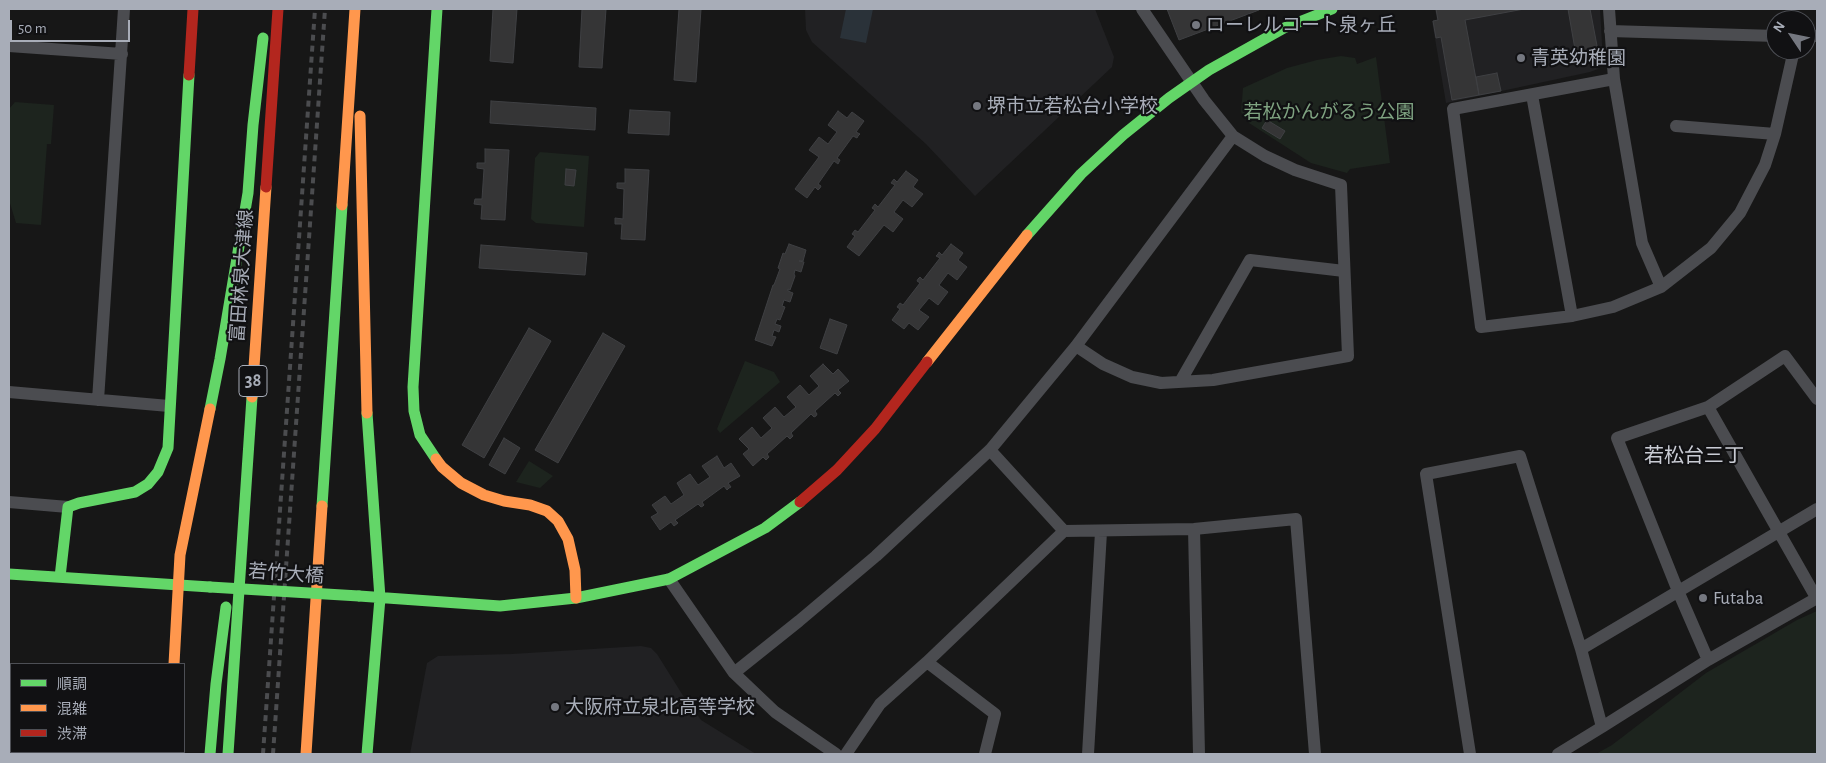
<!DOCTYPE html>
<html>
<head>
<meta charset="utf-8">
<style>
	body { margin:0 }
	#map { position:relative; width:1826px; height:763px; overflow:hidden; background:#171717; font-family:"Alegreya Sans","Noto Sans JP",sans-serif }
	canvas { display:block }
	.frame { position:absolute; inset:0; border:10px solid #a8adb8; pointer-events:none }
	.legend { position:absolute; left:10px; top:663px; width:175px; height:90px; box-sizing:border-box; background:#111113; border:1px solid #4d4f55; margin:0; padding:6px 9px; list-style:none; font-size:15px; color:#a8adb8 }
	.legend li { display:flex; align-items:center; gap:10px; height:25px }
	.legend b { width:25px; border:1px solid #4d4f55 }
	.north { position:absolute; left:1766px; top:10px; width:50px; height:50px; box-sizing:border-box; background:#111113; border:1px solid #4d4f55; border-radius:50%; rotate:304deg; font-size:14px; font-weight:700; line-height:20px; text-align:center; color:#a8adb8 }
	.north::after { content:''; display:block; margin:auto; width:18px; height:22px; background:#757880; clip-path:polygon(50% 0,100% 100%,50% 72%,0 100%) }
	.scale { position:absolute; left:10px; top:20px; width:120px; height:22px; box-sizing:border-box; border:2px solid #a8adb8; border-top:0; padding-left:6px; font-size:15px; line-height:18px; white-space:nowrap; color:#a8adb8; -webkit-text-stroke:4px #111113; paint-order:stroke }
</style>
</head>
<body>
<div id="map">
<canvas width="1826" height="763"></canvas>
<div class="frame"></div>
<ul class="legend">
<li><b style="height:6px;background:#63d668"></b>順調</li>
<li><b style="height:6px;background:#ff974d"></b>混雑</li>
<li><b style="height:6px;background:#b3261e"></b>渋滞</li>
</ul>
<div class="north">N</div>
<div class="scale">50 m</div>
</div>
<script>
const c = document.querySelector('canvas').getContext('2d');
c.lineJoin = 'round';
function fill(path, color) {
  c.fillStyle = color;
  c.fill(path, 'evenodd');
}
function shape(rows) {
  const path = new Path2D();
  for (const r of rows) {
    path.moveTo(r[0], r[1]);
    for (let i = 2; i < r.length; i += 2) path.lineTo(r[i], r[i + 1]);
  }
  return path;
}
function stroke(path, color, width, dash) {
  c.strokeStyle = color;
  c.lineWidth = width;
  c.lineCap = dash ? 'butt' : 'round';
  c.setLineDash(dash || []);
  c.stroke(path);
}
function write(font, color, halo, rows, align = 'center') {
  c.font = font + ' "Alegreya Sans","Noto Sans JP",sans-serif';
  c.lineWidth = 4.5;
  c.setLineDash([]);
  c.textBaseline = 'middle';
  c.strokeStyle = halo;
  c.fillStyle = color;
  for (const [text, x, y, turn = 0] of rows) {
    c.save();
    c.translate(x, y);
    c.rotate((+turn || 0) * Math.PI / 180);
    c.textAlign = isNaN(turn) ? turn : align;
    if (halo) c.strokeText(text, 0, 0);
    c.fillText(text, 0, 0);
    c.restore();
  }
}
const built = shape([
	[805,9,1095,9,1114,57,1112,67,975,196,926,144,812,42,806,30],
	[1435,9,1600,9,1603,61,1598,69,1590,72,1446,103,1432,21,1437,20],
	[641,646,651,648,657,654,682,694,701,720,756,754,410,754,427,663,438,656,512,654]
]);
const green = shape([
	[1341,56,1355,58,1357,64,1376,57,1390,163,1350,169,1347,173,1311,163,1249,123,1241,112,1243,88,1287,68,1317,60],
	[15,102,54,105,51,144,47,144,41,225,16,223,9,200,9,109],
	[540,152,589,156,584,227,536,223,531,219,535,158],
	[745,361,774,372,780,382,720,433,717,429],
	[529,461,553,476,540,488,516,482],
	[1817,611,1817,754,1596,754,1612,745,1706,673,1797,620]
]);
const water = shape([
	[846,9,873,9,866,43,840,38]
]);
const building = shape([
	[493,9,517,9,513,63,490,61,493,9],
	[582,9,606,9,602,68,579,67,582,9],
	[679,9,701,9,696,82,674,80,679,9],
	[1167,9,1258,9,1259,10,1179,40,1167,9],
	[1436,9,1524,9,1465,20,1479,95,1452,100,1441,37,1436,38,1433,21,1438,20,1436,9],
	[1568,9,1590,9,1598,51,1588,53,1589,57,1581,59,1580,54,1576,55,1568,9],
	[1497,73,1501,91,1479,95,1476,77,1497,73],
	[491,101,596,108,595,130,490,123,491,101],
	[630,110,670,112,669,135,628,133,630,110],
	[838,111,847,118,852,112,864,121,856,132,860,134,858,136,857,138,853,136,837,158,840,160,838,164,834,161,818,184,821,186,820,188,818,190,815,187,807,198,795,189,819,157,809,150,819,137,828,144,837,132,828,125,838,111],
	[1267,120,1285,131,1280,139,1262,128,1267,120],
	[485,149,509,150,505,220,481,219,482,205,474,204,475,199,482,199,484,169,477,168,477,163,485,163,485,149],
	[566,169,576,170,574,186,565,185,566,169],
	[625,169,649,170,645,240,621,239,622,224,615,224,615,218,623,219,624,189,617,188,617,183,625,183,625,169],
	[906,171,918,180,913,187,923,194,912,207,903,200,894,212,903,219,893,232,884,225,859,256,847,247,855,236,852,234,855,230,858,232,875,210,872,208,875,204,878,207,895,185,891,183,894,179,897,182,906,171],
	[789,244,806,250,803,261,799,261,804,262,801,272,795,270,794,274,795,276,790,290,788,289,788,291,793,293,790,302,784,300,782,306,785,307,780,320,777,319,775,324,781,326,779,332,774,330,772,336,776,337,772,346,755,340,773,285,774,285,780,269,778,268,783,253,785,254,789,244],
	[951,244,963,253,958,260,967,267,957,280,948,273,939,285,948,292,938,305,929,298,919,310,929,317,918,330,909,323,904,329,892,320,900,309,897,307,900,303,903,305,920,283,917,281,918,279,920,277,923,280,940,258,936,256,938,254,939,252,942,255,951,244],
	[481,245,587,253,585,275,479,268,481,245],
	[830,319,847,325,837,354,820,348,830,319],
	[529,328,551,341,484,458,462,445,529,328],
	[603,333,625,346,558,463,535,450,603,333],
	[823,364,833,374,838,369,849,381,838,390,841,393,838,396,835,393,815,411,817,414,816,416,814,417,811,414,791,433,793,436,790,439,787,436,767,454,769,457,766,460,763,457,753,466,743,454,749,449,739,439,752,427,761,438,772,428,763,418,775,407,784,417,796,407,787,397,800,385,809,395,819,386,810,376,823,364],
	[504,438,520,448,505,474,489,465,504,438],
	[717,456,724,468,731,463,740,476,728,483,731,487,729,488,727,490,724,486,702,502,704,505,703,506,701,507,698,504,675,520,678,523,674,526,671,522,660,530,651,517,658,513,652,505,665,496,671,504,684,495,677,483,690,474,698,485,710,477,702,466,717,456]
]);
const street = shape([
	[1609,9,1614,79,1642,243,1661,287],
	[1610,31,1776,36],
	[1806,36,1817,36],
	[9,46,122,54],
	[1614,79,1453,109,1481,327,1572,316,1613,307,1661,287,1711,248,1740,213,1765,165,1775,134,1794,50],
	[1532,95,1572,316],
	[1676,126,1775,134],
	[1076,346,1103,364,1132,377,1161,383,1213,380,1348,356,1341,185,1295,170,1265,156,1233,136,1204,100,1142,9],
	[1180,382,1250,260,1344,271],
	[9,392,169,406],
	[98,400,124,9],
	[1708,407,1817,599],
	[990,450,1064,531,1194,529,1296,519,1315,754],
	[9,502,68,507],
	[1194,529,1199,754],
	[669,579,734,673,775,712,836,754],
	[1581,649,1817,509],
	[1708,660,1678,591,1617,438,1708,407,1785,356,1817,399],
	[927,662,995,714,985,754],
	[734,673,799,621,876,556,990,450,1076,346,1233,136],
	[1602,727,1708,660,1817,598],
	[846,754,880,704,927,662,1064,531],
	[1088,754,1101,532],
	[1470,754,1426,474,1520,456,1581,649,1602,727,1558,754]
]);
const fast = shape([
	[1027,235,1081,174,1123,135,1169,98,1209,70,1284,28,1332,9],
	[210,409,220,359,248,193,253,125,263,38],
	[436,459,420,435,414,411,413,387,437,9],
	[322,506,342,205],
	[9,574,210,587],
	[60,577,68,507,79,503,135,492,148,484,158,472,168,448,189,75],
	[359,596,500,606,576,598,669,579,765,528,800,502],
	[170,752,170,754],
	[210,754,216,684,226,607],
	[228,754,252,397],
	[367,754,380,598,367,413]
]);
const slow = shape([
	[360,116,367,413],
	[342,205,355,9],
	[927,362,1027,235],
	[252,397,266,187],
	[436,459,442,467,461,483,484,495,504,501,530,505,547,511,558,521,568,539,575,570,576,598],
	[174,664,180,555,210,409],
	[306,754,322,506]
]);
const jam = shape([
	[189,75,193,9],
	[266,187,278,9],
	[800,502,837,470,875,429,927,362]
]);
const rail = shape([
	[263,754,315,9],
	[273,754,325,9]
]);
const fastBridge = shape([
	[210,587,359,596]
]);
const markers = [
	[1196,25,5,"#757880"],
	[1521,58,5,"#757880"],
	[977,106,5,"#757880"],
	[1703,598,5,"#757880"],
	[555,707,5,"#757880"]
];
const shields = [
	[253,381,28]
];
const shieldNames = [
	["38",253,381]
];
const poiNames = [
	["ローレルコート泉ヶ丘",1206,25],
	["青英幼稚園",1531,58],
	["堺市立若松台小学校",987,106],
	["Futaba",1713,598],
	["大阪府立泉北高等学校",565,707]
];
const parkNames = [
	["若松かんがるう公園",1329,112]
];
const streetNames = [
	["富田林泉大津線",242,276,-86],
	["若竹大橋",286,574,4]
];
const neighbourhoodNames = [
	["若松台三丁",1694,456]
];
fill(built, '#212123');
fill(green, '#1d241e');
fill(water, '#2a3239');
fill(building, '#353536');
stroke(building, '#3f4043', 1);
stroke(street, '#4b4c50', 12);
stroke(fast, '#63d668', 11);
stroke(slow, '#ff974d', 11);
stroke(jam, '#b3261e', 11);
stroke(rail, '#4b4c4f', 4, [6, 5]);
stroke(fastBridge, '#63d668', 11);
for (const [x, y, r, color] of markers) {
  const dot = new Path2D();
  dot.arc(x, y, r, 0, 2 * Math.PI);
  c.fillStyle = color;
  c.fill(dot);
  stroke(dot, '#111113', 2);
}
for (const [x, y, w] of shields) {
  const box = new Path2D();
  box.roundRect(x - w / 2, y - 15.5, w, 31, 4);
  c.fillStyle = '#111113';
  c.fill(box);
  stroke(box, '#a8adb8', 1);
}
write('bold 18px', '#a8adb8', null, shieldNames);
write('19px', '#a8adb8', '#111113', poiNames, 'left');
write('19px', '#7fa381', '#111113', parkNames);
write('19px', '#a8adb8', '#111113', streetNames);
write('20px', '#c9ccd4', '#111113', neighbourhoodNames);
</script>
</body>
</html>
